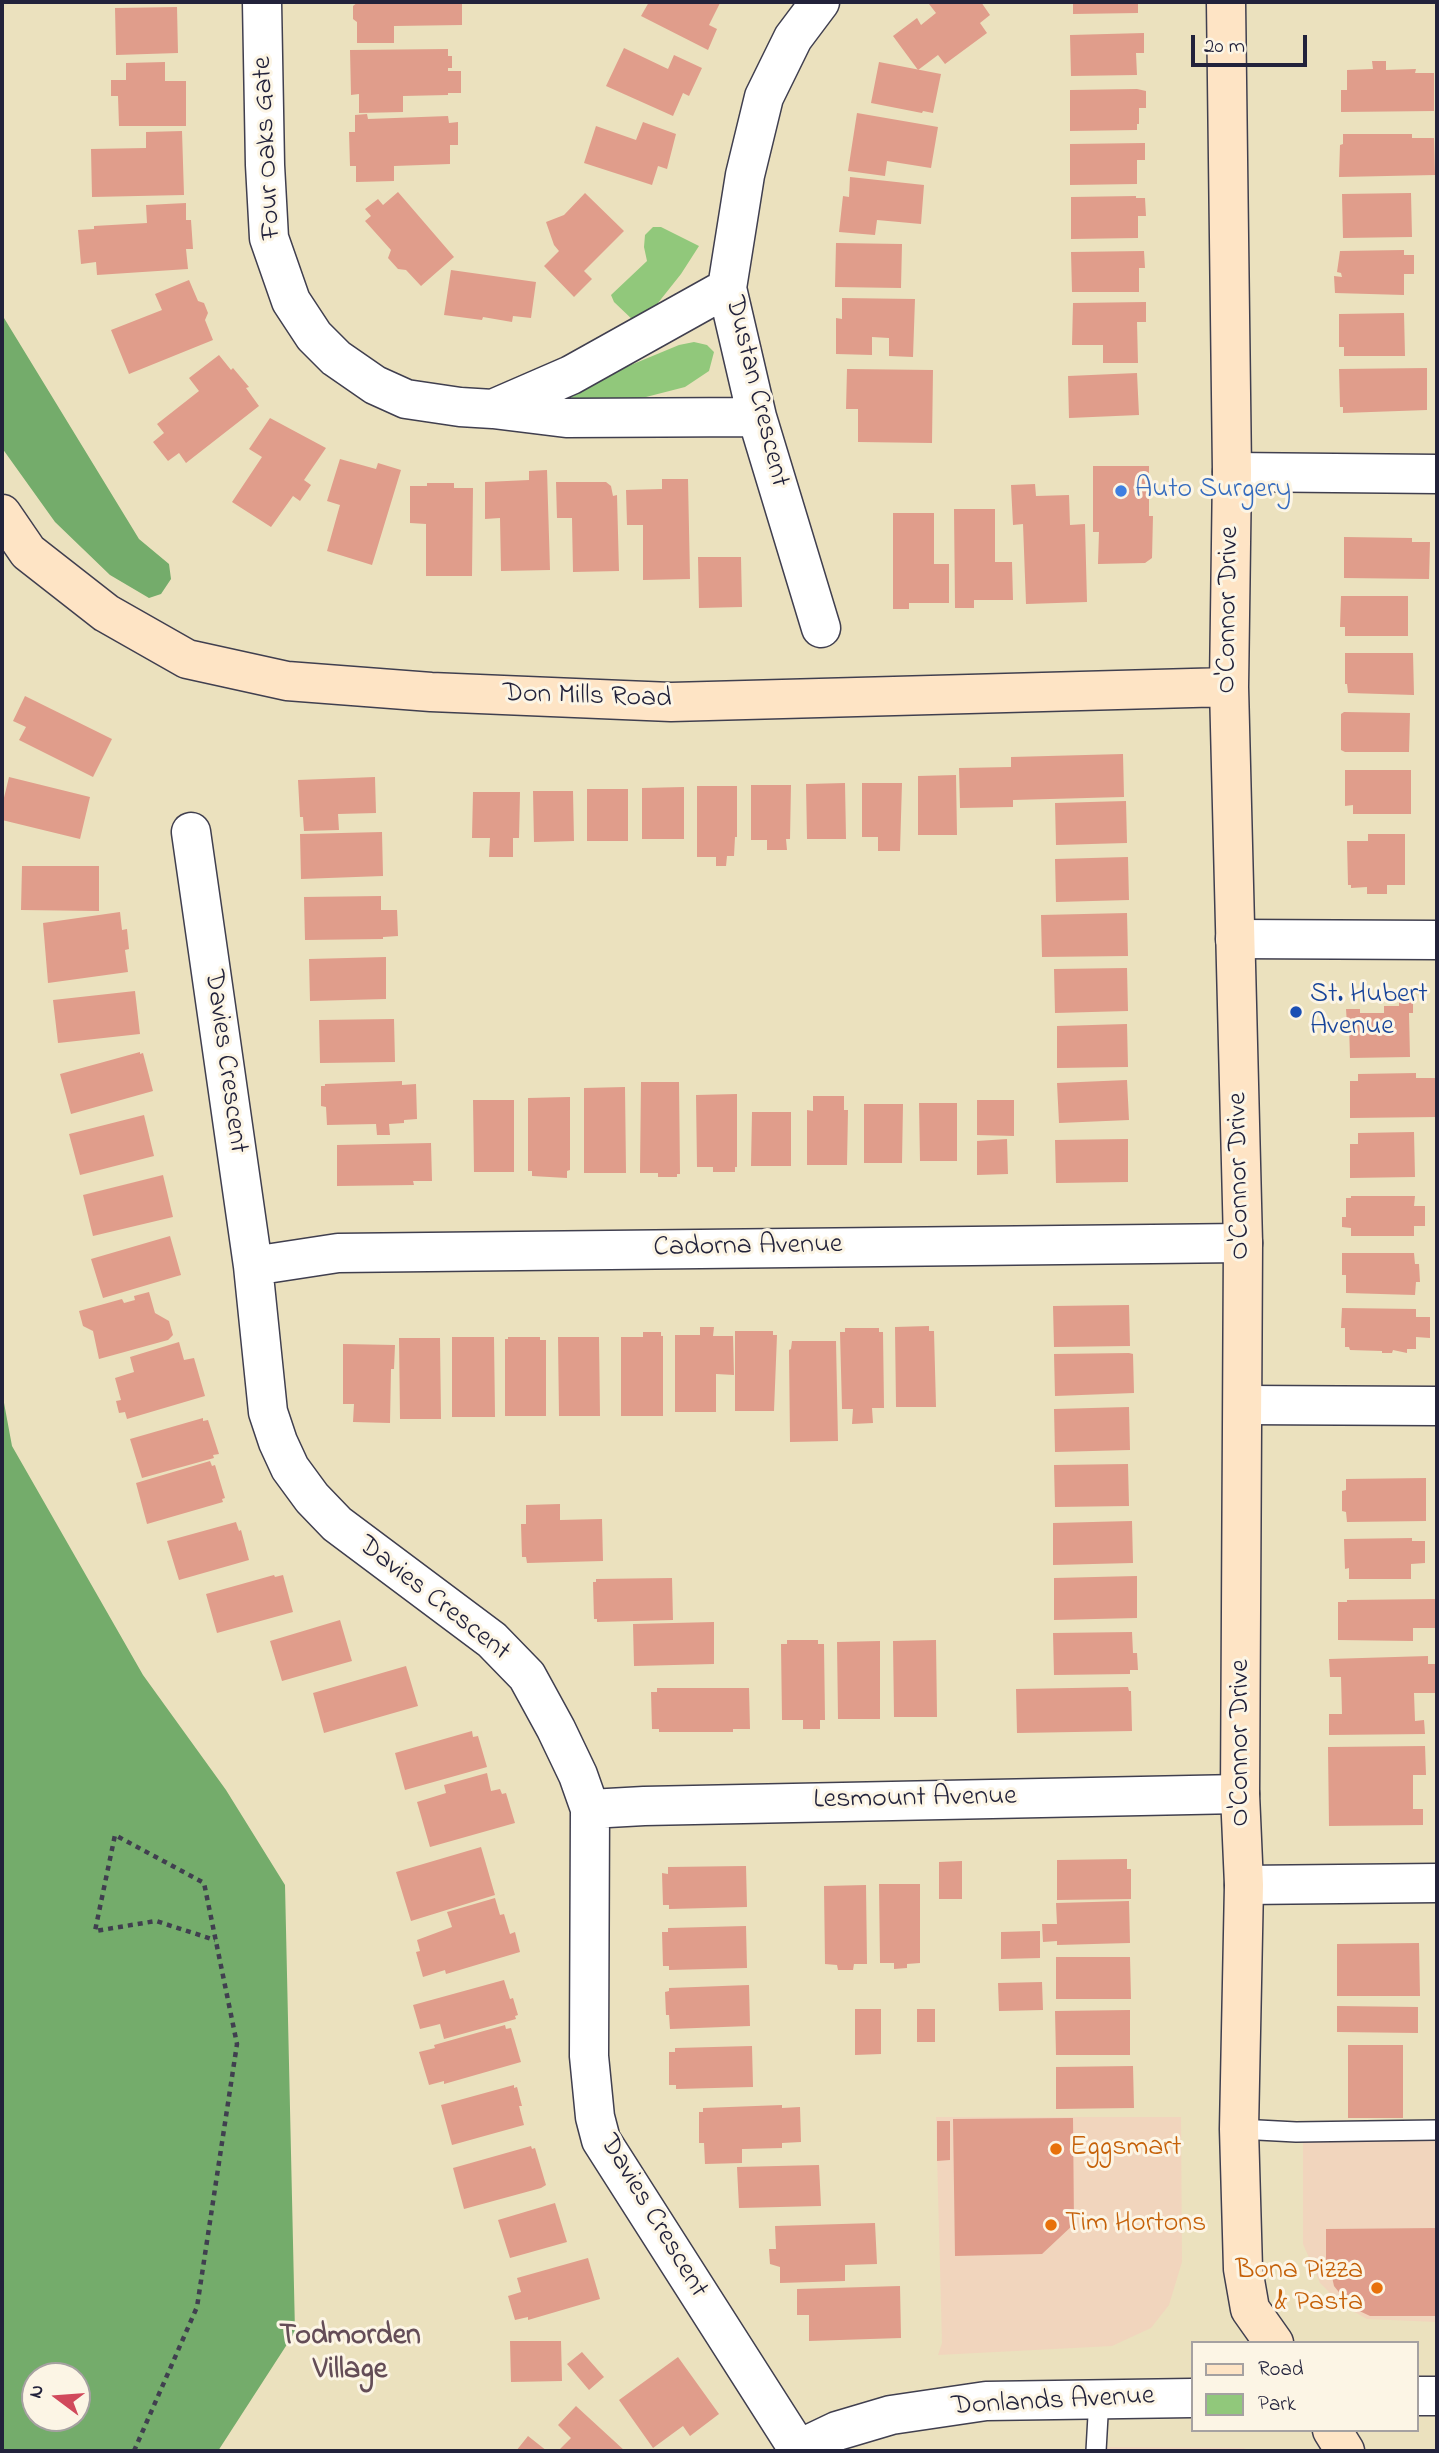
<!DOCTYPE html>
<html>
<head>
<meta charset="utf-8">
<style>
	body { margin:0 }
	#map { position:relative; width:1439px; height:2453px; overflow:hidden; background:#ebe1be; font-family:"Indie Flower",sans-serif }
	canvas { display:block }
	.frame { position:absolute; inset:0; border:4px solid #22223b; pointer-events:none }
	.legend { position:absolute; left:1191px; top:2341px; width:228px; height:91px; box-sizing:border-box; background:#fcf5e5; border:2px solid #a5a1a1; margin:0; padding:9px 12px; list-style:none; font-size:21px; color:#22223b }
	.legend li { display:flex; align-items:center; gap:14px; height:35px }
	.legend b { width:35px; border:2px solid #a5a1a1 }
	.north { position:absolute; left:21px; top:2362px; width:70px; height:70px; box-sizing:border-box; background:#fcf5e5; border:2px solid #a5a1a1; border-radius:50%; rotate:286deg; font-size:19px; font-weight:700; line-height:28px; text-align:center; color:#22223b }
	.north::after { content:''; display:block; margin:auto; width:24px; height:32px; background:#d1495b; clip-path:polygon(50% 0,100% 100%,50% 72%,0 100%) }
	.scale { position:absolute; left:1191px; top:35px; width:116px; height:32px; box-sizing:border-box; border:4px solid #22223b; border-top:0; padding-left:9px; font-size:21px; line-height:24px; white-space:nowrap; color:#22223b; -webkit-text-stroke:5px #fcf5e5; paint-order:stroke }
</style>
</head>
<body>
<div id="map">
<canvas width="1439" height="2453"></canvas>
<div class="frame"></div>
<ul class="legend">
<li><b style="height:9px;background:#fee4c5"></b>Road</li>
<li><b style="height:19px;background:#91c87b"></b>Park</li>
</ul>
<div class="north">N</div>
<div class="scale">20 m</div>
</div>
<script>
const c = document.querySelector('canvas').getContext('2d');
c.lineJoin = 'round';
function fill(path, color) {
  c.fillStyle = color;
  c.fill(path, 'evenodd');
}
function shape(rows) {
  const path = new Path2D();
  for (const r of rows) {
    path.moveTo(r[0], r[1]);
    for (let i = 2; i < r.length; i += 2) path.lineTo(r[i], r[i + 1]);
  }
  return path;
}
function stroke(path, color, width, dash) {
  c.strokeStyle = color;
  c.lineWidth = width;
  c.lineCap = dash ? 'butt' : 'round';
  c.setLineDash(dash || []);
  c.stroke(path);
}
function write(font, color, halo, rows, align = 'center') {
  c.font = font + ' "Indie Flower",sans-serif';
  c.lineWidth = 6;
  c.setLineDash([]);
  c.textBaseline = 'middle';
  c.strokeStyle = halo;
  c.fillStyle = color;
  for (const [text, x, y, turn = 0] of rows) {
    c.save();
    c.translate(x, y);
    c.rotate((+turn || 0) * Math.PI / 180);
    c.textAlign = isNaN(turn) ? turn : align;
    if (halo) c.strokeText(text, 0, 0);
    c.fillText(text, 0, 0);
    c.restore();
  }
}
const built = shape([
	[936,2117,1181,2117,1182,2262,1169,2305,1151,2328,1112,2346,938,2355,942,2343],
	[1303,2121,1437,2121,1437,2322,1367,2319,1342,2305,1320,2283,1303,2244],
	[1085,2447,1243,2448,1254,2451,1085,2451]
]);
const green = shape([
	[653,227,661,227,699,246,681,274,650,313,635,322,614,302,611,295,647,261,644,247,645,235],
	[694,342,707,345,714,352,709,371,685,387,646,397,615,402,566,399,562,395,574,385,626,367,679,345]
]);
const forest = shape([
	[2,292,4,318,139,539,169,564,171,579,161,594,149,598,110,575,55,522,2,448],
	[2,1392,12,1446,143,1675,226,1790,285,1885,295,2332,218,2451,2,2451],
	[35,2376,77,2376,77,2418,35,2418]
]);
const building = shape([
	[358,2,462,2,462,25,394,26,394,43,357,43,357,22,353,19,353,6],
	[649,2,720,3,709,25,717,29,708,50,641,16],
	[933,2,981,2,990,15,980,23,987,33,945,64,938,55,918,70,893,36,917,18,921,25,936,13,929,4],
	[1073,2,1138,2,1138,13,1073,14],
	[177,7,178,53,116,55,115,8],
	[1144,33,1144,53,1136,53,1137,75,1071,76,1070,35],
	[624,48,668,69,674,55,702,68,689,96,683,93,673,116,606,86],
	[448,49,448,56,452,56,452,68,448,68,448,71,461,71,461,93,448,93,448,95,403,96,403,112,359,113,359,94,351,95,350,50],
	[1372,61,1386,61,1386,70,1416,69,1415,73,1434,73,1434,111,1341,112,1341,90,1347,90,1347,70,1373,69],
	[165,62,165,81,186,81,186,126,119,126,118,96,111,96,111,80,126,80,126,63],
	[879,62,941,74,933,113,923,111,922,113,871,103],
	[1137,89,1146,91,1146,108,1139,108,1139,124,1137,124,1137,130,1070,131,1070,90],
	[857,113,938,127,931,168,887,161,885,176,848,171],
	[367,114,368,119,448,116,449,123,458,122,458,145,450,145,450,164,394,166,394,181,356,182,356,166,350,166,349,132,355,132,355,115],
	[643,122,676,134,667,169,658,166,652,185,584,163,596,126,636,140],
	[182,131,184,195,92,197,91,149,146,148,146,132],
	[1343,134,1412,134,1412,138,1434,138,1435,175,1339,177,1340,145,1343,144],
	[1145,143,1145,160,1137,160,1137,184,1070,185,1070,144],
	[850,177,924,185,921,224,877,220,875,235,839,232,843,196,849,197],
	[398,192,454,257,421,286,406,270,398,269,388,258,391,250,365,221,371,216,365,209,378,199,383,205],
	[585,193,624,231,584,271,592,279,574,297,544,266,559,251,554,245,546,222,564,215],
	[1411,193,1412,237,1343,238,1342,194],
	[1136,196,1136,198,1145,198,1146,216,1138,216,1138,238,1071,239,1071,197],
	[186,203,186,220,191,220,193,249,186,249,188,269,97,275,96,262,81,264,78,230,94,229,94,226,147,223,146,205],
	[836,243,902,244,901,288,835,287],
	[1404,250,1404,255,1414,255,1414,274,1404,274,1404,295,1335,293,1334,276,1342,277,1341,273,1337,272,1340,251],
	[1144,251,1145,268,1139,268,1139,292,1072,292,1071,252],
	[451,270,536,282,531,318,513,316,512,322,483,317,482,320,444,315],
	[189,280,198,301,204,303,208,313,205,320,213,340,129,374,111,330,162,310,155,294],
	[842,298,915,299,913,357,889,356,889,338,872,337,872,355,836,354,836,318,842,319],
	[1146,302,1146,322,1137,322,1138,363,1103,363,1103,345,1072,345,1073,303],
	[1404,313,1405,356,1344,356,1344,347,1339,347,1339,314],
	[219,355,231,370,233,368,249,387,246,388,259,406,186,463,179,453,168,461,153,442,164,433,157,424,199,391,189,378],
	[1427,368,1427,410,1343,413,1343,407,1340,407,1339,369],
	[847,369,933,370,932,443,858,442,858,409,846,409],
	[1137,373,1139,415,1069,418,1068,376],
	[270,418,326,448,304,480,311,485,300,501,293,496,271,527,232,502,262,457,249,449],
	[340,459,376,469,378,463,401,470,372,565,327,551,340,505,327,501],
	[1093,466,1149,466,1149,516,1153,516,1152,558,1145,563,1098,564,1099,532,1093,532],
	[547,470,550,570,501,571,500,518,485,519,485,482,529,480,529,471],
	[662,479,688,479,690,579,643,580,643,525,627,525,626,490,662,489],
	[556,482,606,482,611,486,613,496,617,495,619,571,573,572,572,518,557,518],
	[427,483,454,483,454,488,473,488,472,576,426,576,426,524,410,523,410,486,427,486],
	[1035,484,1036,496,1069,495,1070,525,1085,524,1087,602,1026,604,1023,524,1013,525,1011,485],
	[954,509,995,509,995,562,1012,562,1013,600,974,600,974,608,955,608],
	[893,513,934,513,934,564,949,564,949,603,909,603,909,609,893,609],
	[1344,537,1412,538,1412,542,1430,542,1429,579,1344,578],
	[698,557,741,557,742,607,699,608],
	[1341,596,1408,596,1408,636,1345,636,1345,627,1340,627],
	[1345,653,1413,653,1414,695,1348,693,1347,684,1345,684],
	[25,696,112,739,93,777,19,740,26,727,13,721],
	[1344,712,1410,713,1409,752,1345,752,1341,750,1341,714],
	[1123,754,1124,797,1013,800,1013,807,960,808,959,768,1011,767,1011,757],
	[1345,770,1411,770,1411,814,1353,814,1353,805,1345,806],
	[956,775,957,835,918,835,918,776],
	[9,777,90,797,80,839,2,820,2,806],
	[375,777,376,813,338,814,339,830,304,831,303,817,300,817,298,780],
	[845,783,846,839,807,839,806,784],
	[862,783,902,783,900,851,878,851,878,837,862,837],
	[751,785,791,785,790,839,786,839,787,850,767,850,767,840,751,840],
	[697,786,737,786,737,837,735,837,734,856,727,856,726,866,716,866,716,857,697,857],
	[684,787,684,839,642,839,642,788],
	[587,789,628,789,628,841,587,841],
	[533,791,573,791,574,841,534,842],
	[473,792,520,792,519,838,513,838,513,857,489,857,490,838,472,838],
	[1126,801,1127,843,1056,845,1055,803],
	[382,832,383,876,301,879,300,834],
	[1368,834,1405,834,1405,885,1387,885,1387,894,1367,894,1367,887,1351,888,1351,885,1348,885,1347,841,1368,841],
	[1128,857,1129,900,1056,902,1055,859],
	[22,866,99,866,99,911,21,910],
	[381,896,381,910,397,910,398,936,383,937,383,939,305,940,304,897],
	[120,912,122,930,127,929,129,949,125,950,128,972,48,983,43,923],
	[1127,913,1128,956,1042,957,1041,915],
	[386,957,386,999,310,1001,309,959],
	[1127,968,1128,1011,1055,1013,1054,969],
	[135,991,140,1034,58,1043,53,1000],
	[1413,1000,1413,1013,1409,1013,1410,1057,1350,1058,1349,1024,1347,1024,1346,1009,1360,1009,1360,1013,1384,1013,1384,1006,1399,1006,1399,1001],
	[394,1019,395,1062,320,1063,319,1020],
	[1127,1024,1128,1067,1057,1068,1057,1026],
	[140,1052,140,1054,143,1053,153,1091,71,1114,60,1074],
	[1416,1073,1416,1078,1437,1078,1437,1117,1350,1118,1350,1081,1358,1081,1358,1074],
	[1127,1080,1129,1120,1059,1123,1057,1083],
	[402,1081,402,1085,416,1084,417,1119,404,1120,404,1123,389,1124,390,1135,377,1135,376,1124,327,1125,326,1107,321,1106,321,1086,325,1086,325,1084],
	[641,1082,679,1082,680,1174,677,1174,677,1177,658,1177,658,1173,640,1173],
	[625,1087,626,1173,584,1173,584,1088],
	[737,1094,737,1167,735,1167,735,1172,713,1172,713,1167,697,1167,696,1095],
	[813,1096,844,1096,844,1110,848,1110,847,1165,807,1165,807,1110,813,1111],
	[570,1097,570,1170,567,1171,567,1178,532,1176,532,1171,528,1171,528,1098],
	[473,1100,514,1100,514,1172,474,1172],
	[977,1100,1014,1100,1014,1136,977,1135],
	[919,1103,957,1103,957,1161,920,1161],
	[864,1104,903,1104,902,1163,864,1163],
	[752,1112,791,1112,791,1166,751,1166],
	[144,1115,154,1156,80,1175,69,1134],
	[1414,1132,1415,1177,1350,1178,1350,1144,1358,1144,1358,1133],
	[1007,1139,1008,1174,977,1175,977,1141],
	[1128,1139,1128,1182,1056,1183,1055,1140],
	[431,1143,432,1181,413,1181,414,1185,337,1186,337,1145],
	[163,1175,173,1217,93,1236,83,1195],
	[1351,1196,1415,1196,1414,1206,1425,1206,1425,1226,1414,1226,1414,1236,1351,1236,1351,1228,1342,1227,1342,1217,1346,1217,1346,1198,1351,1198],
	[170,1236,181,1275,103,1298,91,1259],
	[1342,1253,1414,1253,1415,1264,1419,1264,1420,1282,1416,1282,1415,1295,1346,1293,1346,1275,1342,1275],
	[149,1292,155,1313,169,1321,173,1335,168,1340,99,1359,93,1331,83,1326,79,1311,122,1299,124,1303,135,1300,134,1296],
	[1129,1305,1130,1346,1054,1347,1053,1306],
	[1342,1308,1416,1309,1416,1317,1430,1317,1430,1338,1416,1337,1416,1349,1407,1349,1407,1353,1393,1350,1392,1353,1382,1353,1382,1351,1350,1350,1349,1347,1345,1347,1345,1328,1341,1328],
	[929,1326,929,1331,934,1331,936,1407,896,1407,895,1327],
	[700,1327,714,1327,713,1336,733,1336,734,1375,716,1374,716,1412,675,1412,675,1335,700,1335],
	[845,1328,879,1328,879,1332,883,1332,884,1408,872,1408,873,1423,852,1424,853,1409,842,1409,840,1332,845,1332],
	[735,1331,773,1331,773,1335,777,1335,774,1411,735,1411],
	[643,1332,661,1332,661,1336,663,1336,663,1416,621,1416,621,1337,643,1337],
	[452,1337,494,1337,495,1417,452,1417],
	[508,1337,540,1337,540,1340,546,1340,546,1416,505,1416,505,1339,508,1339],
	[558,1337,599,1337,600,1416,559,1416],
	[399,1338,440,1338,441,1419,400,1419],
	[792,1341,836,1341,838,1441,790,1442,789,1350,791,1349],
	[179,1342,184,1360,194,1358,205,1396,127,1419,125,1412,119,1413,116,1401,121,1400,115,1378,134,1372,130,1357],
	[343,1344,395,1345,394,1369,391,1369,390,1423,353,1422,354,1404,343,1404],
	[1129,1353,1133,1354,1134,1393,1055,1396,1054,1354],
	[1129,1407,1130,1450,1055,1452,1054,1409],
	[203,1418,203,1421,208,1420,219,1454,213,1455,214,1458,142,1478,130,1439],
	[210,1461,212,1466,215,1465,225,1498,222,1499,223,1502,147,1524,136,1483],
	[1128,1464,1129,1506,1055,1507,1054,1465],
	[1426,1478,1426,1521,1347,1522,1346,1512,1342,1511,1342,1491,1346,1490,1346,1479],
	[560,1504,560,1520,602,1519,603,1561,527,1563,526,1557,522,1557,521,1524,526,1524,526,1505],
	[1132,1521,1133,1563,1053,1565,1053,1523],
	[236,1522,239,1531,241,1530,249,1560,179,1580,167,1541],
	[1412,1538,1412,1541,1425,1541,1425,1563,1411,1564,1411,1579,1349,1579,1349,1568,1345,1569,1344,1539],
	[274,1575,275,1577,283,1575,293,1612,217,1633,206,1594],
	[1137,1576,1137,1618,1054,1620,1054,1578],
	[672,1578,673,1620,597,1622,597,1619,594,1619,593,1582,596,1582,596,1579],
	[1437,1599,1437,1628,1413,1628,1413,1641,1338,1640,1338,1602,1347,1602,1347,1600],
	[340,1620,352,1661,282,1681,270,1641],
	[714,1622,714,1664,634,1666,633,1624],
	[1132,1632,1133,1653,1137,1653,1138,1670,1130,1670,1130,1674,1054,1675,1053,1633],
	[787,1640,818,1640,818,1644,824,1644,825,1720,820,1720,820,1729,803,1729,803,1720,782,1720,781,1644,787,1644],
	[936,1640,937,1717,894,1717,893,1641],
	[880,1641,880,1719,838,1719,837,1642],
	[1428,1656,1428,1664,1437,1664,1437,1693,1414,1693,1415,1721,1424,1720,1425,1734,1329,1735,1329,1714,1342,1714,1341,1677,1330,1677,1329,1659],
	[406,1666,418,1706,324,1733,313,1693],
	[1128,1687,1129,1691,1131,1691,1132,1731,1017,1733,1016,1689],
	[657,1688,749,1688,750,1729,733,1729,733,1732,659,1732,659,1729,652,1729,651,1692,657,1692],
	[472,1731,473,1737,478,1736,487,1767,405,1790,395,1753],
	[1425,1746,1426,1775,1413,1775,1413,1809,1423,1809,1423,1825,1329,1826,1328,1747],
	[487,1773,491,1791,500,1789,502,1794,506,1793,515,1823,430,1847,417,1802,446,1793,444,1785],
	[481,1847,495,1895,411,1921,396,1872],
	[1127,1859,1127,1869,1131,1869,1131,1899,1057,1900,1057,1860],
	[962,1861,962,1899,939,1899,939,1862],
	[746,1866,747,1907,669,1909,669,1905,663,1905,662,1873,668,1874,668,1867],
	[879,1884,920,1884,920,1963,907,1964,907,1968,894,1969,894,1963,880,1963],
	[866,1885,867,1964,854,1964,853,1970,838,1970,837,1965,825,1964,824,1886],
	[495,1898,500,1915,504,1914,510,1934,515,1932,520,1952,446,1974,445,1970,423,1977,416,1952,420,1951,417,1940,452,1927,447,1912],
	[1129,1901,1130,1943,1057,1945,1057,1941,1043,1942,1042,1924,1057,1924,1056,1903],
	[746,1926,747,1968,669,1970,669,1966,663,1966,662,1932,668,1932,668,1928],
	[1040,1931,1040,1958,1001,1959,1001,1932],
	[1419,1943,1420,1996,1337,1996,1337,1944],
	[1056,1957,1130,1957,1131,1999,1056,1999],
	[504,1980,510,1999,513,1998,518,2015,515,2016,516,2019,444,2039,440,2024,420,2029,413,2005],
	[1042,1982,1043,2010,999,2011,998,1983],
	[749,1985,750,2026,670,2029,669,2015,666,2015,665,1992,669,1991,669,1988],
	[1337,2006,1418,2007,1418,2033,1337,2032],
	[855,2009,881,2009,881,2054,855,2055],
	[917,2009,935,2009,935,2042,917,2042],
	[1130,2010,1130,2055,1056,2055,1055,2011],
	[505,2025,506,2029,511,2028,521,2062,444,2084,444,2081,429,2085,419,2052,435,2048,434,2045],
	[1348,2045,1403,2045,1403,2118,1348,2118],
	[752,2046,753,2087,676,2089,676,2085,669,2085,669,2052,675,2052,675,2048],
	[1133,2066,1134,2108,1056,2109,1056,2067],
	[514,2085,514,2088,517,2087,522,2106,519,2106,524,2125,452,2145,441,2105],
	[782,2105,782,2108,800,2107,801,2142,782,2143,782,2148,742,2149,742,2163,705,2164,704,2143,699,2143,699,2112,703,2112,703,2108],
	[1073,2118,1074,2224,1042,2254,955,2256,953,2119],
	[937,2121,950,2121,950,2160,937,2161],
	[531,2146,532,2149,535,2148,546,2185,541,2188,464,2209,453,2168],
	[819,2165,821,2206,739,2208,737,2167],
	[555,2203,567,2242,510,2258,498,2220],
	[875,2223,877,2264,845,2265,845,2281,780,2283,780,2267,770,2264,769,2249,776,2249,775,2226],
	[1437,2228,1437,2316,1370,2316,1351,2307,1334,2286,1329,2263,1326,2262,1326,2229],
	[588,2258,600,2299,528,2320,528,2317,515,2320,508,2296,521,2292,517,2278],
	[900,2286,901,2338,809,2341,809,2315,797,2315,797,2289],
	[510,2341,561,2341,562,2381,511,2382],
	[582,2352,604,2377,589,2390,567,2364],
	[678,2357,719,2414,690,2436,683,2426,653,2448,619,2400],
	[576,2406,625,2451,558,2451,571,2438,558,2425],
	[528,2436,547,2451,516,2451]
]);
const path = shape([
	[134,2451,197,2307,237,2044,204,1883,115,1835,95,1931,156,1921,215,1940]
]);
const service = shape([
	[1239,2129,1296,2132,1437,2130],
	[1096,2451,1099,2398]
]);
const minor = shape([
	[262,2,265,165,269,238,291,301,314,336,336,358,375,385,406,399,460,407,493,409,566,418,757,417],
	[820,2,793,38,764,97,745,175,727,288,757,417,821,628],
	[495,408,571,375,727,288],
	[191,832,253,1266,268,1412,278,1442,290,1468,312,1498,337,1524,492,1640,527,1676,556,1729,578,1775,590,1809,589,2056,595,2117,601,2140,798,2449],
	[1235,939,1437,940],
	[253,1266,338,1253,1243,1243],
	[1243,1405,1437,1406],
	[590,1809,644,1806,1240,1794],
	[1244,1885,1437,1883]
]);
const tertiary = shape([
	[1232,472,1437,474],
	[1416,2396,1437,2396],
	[795,2451,837,2431,891,2415,986,2401,1192,2398]
]);
const secondary = shape([
	[1226,2,1232,472,1229,687,1243,1243,1240,1794,1244,1885,1239,2129,1243,2269,1250,2309,1274,2343],
	[2,514,28,552,106,613,187,659,287,681,431,692,671,702,1229,687],
	[1332,2430,1345,2451]
]);
const markers = [
	[1121,491,7,"#3f7fe0"],
	[1296,1012,7,"#1a4fb4"],
	[1056,2149,7,"#e8710a"],
	[1051,2225,7,"#e8710a"],
	[1377,2288,7,"#e8710a"]
];
const streetNames = [
	["Four Oaks Gate",269,148,-93],
	["Dustan Crescent",755,392,76],
	["O'Connor Drive",1230,610,-89],
	["Don Mills Road",587,698,2],
	["Davies Crescent",224,1062,82],
	["O'Connor Drive",1241,1176,-91],
	["Cadorna Avenue",748,1248,-1],
	["Davies Crescent",433,1600,38],
	["O'Connor Drive",1242,1743,-90],
	["Lesmount Avenue",915,1800,-1],
	["Davies Crescent",652,2217,59],
	["Donlands Avenue",1053,2403,-3]
];
const shopNames = [
	["Auto Surgery",1135,491]
];
const transitNames = [
	["St. Hubert",1310,996],
	["Avenue",1310,1028]
];
const foodNames = [
	["Eggsmart",1070,2149],
	["Tim Hortons",1065,2225],
	["Bona Pizza",1363,2272,"right"],
	["& Pasta",1363,2304,"right"]
];
const neighbourhoodNames = [
	["Todmorden",350,2338],
	["Village",350,2372]
];
fill(built, '#f1d5bd');
fill(green, '#91c87b');
fill(forest, '#74ac6b');
fill(building, '#e09d8b');
stroke(service, '#403f4f', 22);
stroke(minor, '#403f4f', 41);
stroke(tertiary, '#403f4f', 41);
stroke(secondary, '#403f4f', 41);
stroke(path, '#403f4f', 4.5, [5, 5]);
stroke(service, '#fff', 19);
stroke(minor, '#fff', 38);
stroke(tertiary, '#fff', 38);
stroke(secondary, '#fee4c5', 38);
for (const [x, y, r, color] of markers) {
  const dot = new Path2D();
  dot.arc(x, y, r, 0, 2 * Math.PI);
  c.fillStyle = color;
  c.fill(dot);
  stroke(dot, '#fcf5e5', 2.5);
}
write('28px', '#22223b', '#fcf5e5', streetNames);
write('28px', '#366cbe', '#fcf5e5', shopNames, 'left');
write('28px', '#164399', '#fcf5e5', transitNames, 'left');
write('28px', '#c56008', '#fcf5e5', foodNames, 'left');
write('bold 30px', '#644d57', '#fcf5e5', neighbourhoodNames);
</script>
</body>
</html>
